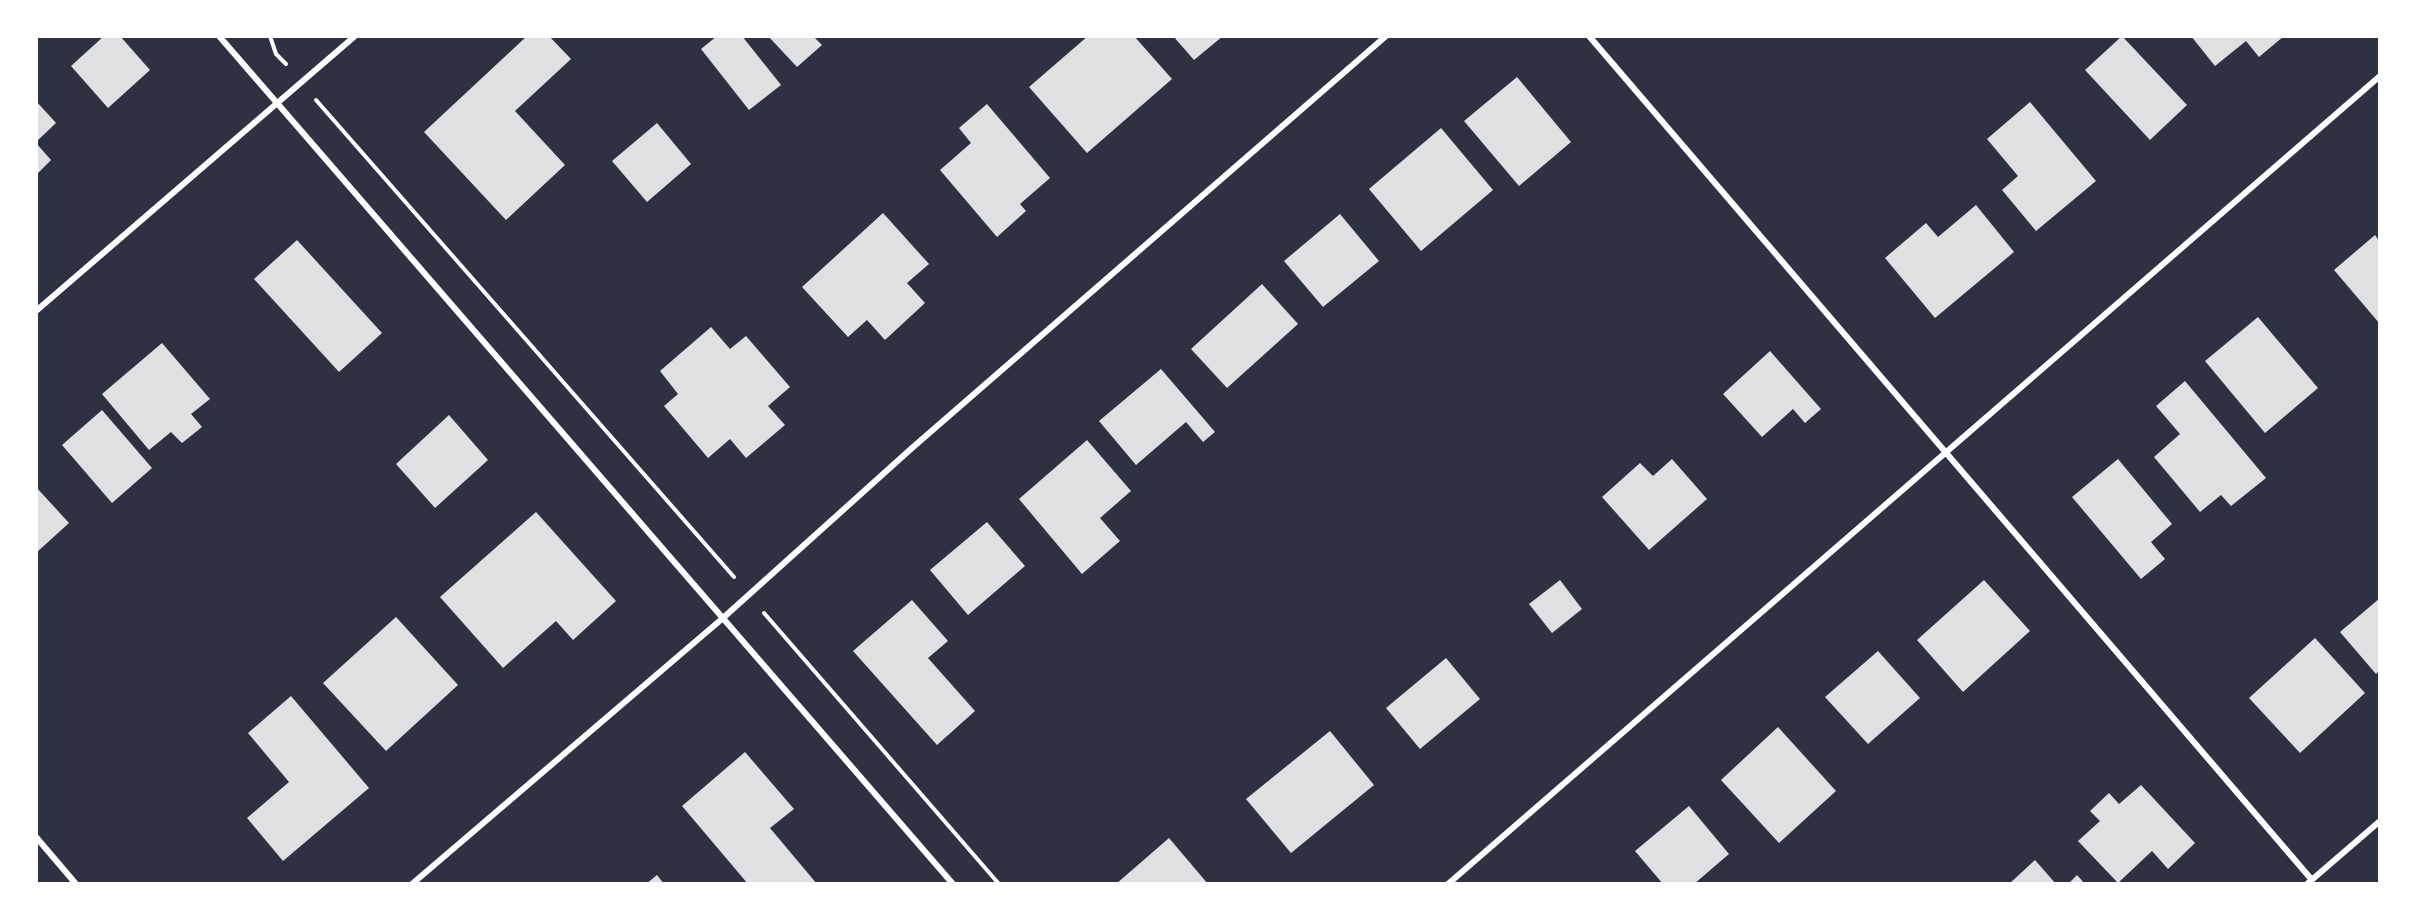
<!DOCTYPE html>
<html>
<head>
<meta charset="utf-8">
<style>
	body { margin:0 }
	#map { position:relative; width:2416px; height:920px; overflow:hidden; background:#2d3142; font-family:"Open Sans",sans-serif }
	canvas { display:block }
	.frame { position:absolute; inset:0; border:38px solid #fff; pointer-events:none }
</style>
</head>
<body>
<div id="map">
<canvas width="2416" height="920"></canvas>
<div class="frame"></div>
</div>
<script>
const c = document.querySelector('canvas').getContext('2d');
c.lineJoin = 'round';
function fill(path, color) {
  c.fillStyle = color;
  c.fill(path, 'evenodd');
}
function shape(rows) {
  const path = new Path2D();
  for (const r of rows) {
    path.moveTo(r[0], r[1]);
    for (let i = 2; i < r.length; i += 2) path.lineTo(r[i], r[i + 1]);
  }
  return path;
}
function stroke(path, color, width, dash) {
  c.strokeStyle = color;
  c.lineWidth = width;
  c.lineCap = dash ? 'butt' : 'round';
  c.setLineDash(dash || []);
  c.stroke(path);
}
const building = shape([
	[104,36,120,36,150,70,108,108,71,66],
	[527,36,549,36,571,59,515,111,565,165,506,220,424,132],
	[717,36,742,36,781,85,749,110,701,49],
	[768,36,813,36,822,45,797,67],
	[1088,36,1134,36,1172,79,1087,153,1029,87],
	[1173,36,1223,36,1194,60],
	[2122,36,2187,105,2150,140,2085,70],
	[2191,36,2284,36,2259,57,2246,41,2215,66],
	[1517,77,1571,142,1519,186,1464,121],
	[36,101,56,123,36,142],
	[2030,102,2096,181,2036,231,2002,190,2018,176,1987,139],
	[987,104,1050,178,1020,204,1026,211,997,237,940,170,971,143,959,128],
	[657,123,691,164,647,202,612,161],
	[1441,128,1493,190,1421,251,1369,189],
	[36,143,51,160,36,175],
	[1976,205,2014,252,1935,318,1885,258,1926,223,1938,237],
	[883,213,929,264,907,283,925,303,885,340,867,320,848,337,802,287],
	[1340,214,1379,261,1323,307,1284,261],
	[2375,235,2380,242,2380,324,2334,270],
	[297,240,382,333,339,372,254,279],
	[1262,284,1298,324,1227,388,1191,349],
	[2258,317,2318,388,2265,433,2205,361],
	[711,327,730,349,746,336,790,387,768,406,785,425,746,458,730,439,708,458,664,406,678,394,660,371],
	[162,343,210,399,191,414,202,427,182,443,171,432,149,450,102,394],
	[1770,351,1821,409,1805,423,1793,409,1762,437,1723,394],
	[1161,369,1215,432,1203,442,1186,422,1136,465,1099,421],
	[2185,381,2266,478,2231,506,2221,495,2200,512,2154,457,2180,434,2156,406],
	[102,410,152,468,112,503,62,445],
	[449,415,488,460,435,508,396,464],
	[1087,440,1131,491,1100,518,1120,541,1082,574,1019,499],
	[1672,459,1707,499,1649,550,1602,497,1640,463,1653,476],
	[2118,459,2172,524,2151,542,2165,559,2141,579,2072,497],
	[36,487,69,523,36,553],
	[536,512,616,601,573,640,556,621,503,668,440,597],
	[987,522,1025,566,968,615,930,570],
	[1560,580,1582,609,1552,633,1529,604],
	[1984,580,2030,631,1963,692,1917,640],
	[2380,598,2380,670,2376,674,2340,632],
	[912,600,948,641,928,658,975,711,937,745,853,651],
	[396,617,458,685,386,751,323,683],
	[2315,638,2365,693,2300,753,2249,698],
	[1878,651,1920,698,1868,744,1825,697],
	[1446,658,1480,699,1420,749,1386,708],
	[291,696,369,788,283,861,247,818,289,782,248,733],
	[1778,727,1836,791,1779,843,1721,780],
	[1330,731,1374,785,1291,853,1246,799],
	[745,752,794,809,770,828,817,884,748,884,682,806],
	[2141,785,2195,843,2168,869,2152,851,2118,883,2078,841,2100,821,2090,811,2109,793,2119,804],
	[1689,806,1729,854,1694,884,1663,884,1635,851],
	[1169,838,1208,884,1116,884],
	[2035,860,2056,884,2009,884],
	[657,875,664,884,646,884],
	[2077,875,2085,884,2068,884]
]);
const path = shape([
	[270,36,276,54,286,64],
	[316,100,734,577],
	[764,613,999,884]
]);
const minor = shape([
	[219,36,953,884],
	[1589,36,2312,880],
	[36,311,355,36],
	[36,837,76,884],
	[412,884,723,618,912,448,1386,36],
	[1448,884,2380,76],
	[2307,884,2380,821]
]);
fill(building, '#e0e0e3');
stroke(path, '#fff', 4);
stroke(minor, '#fff', 6);
</script>
</body>
</html>
